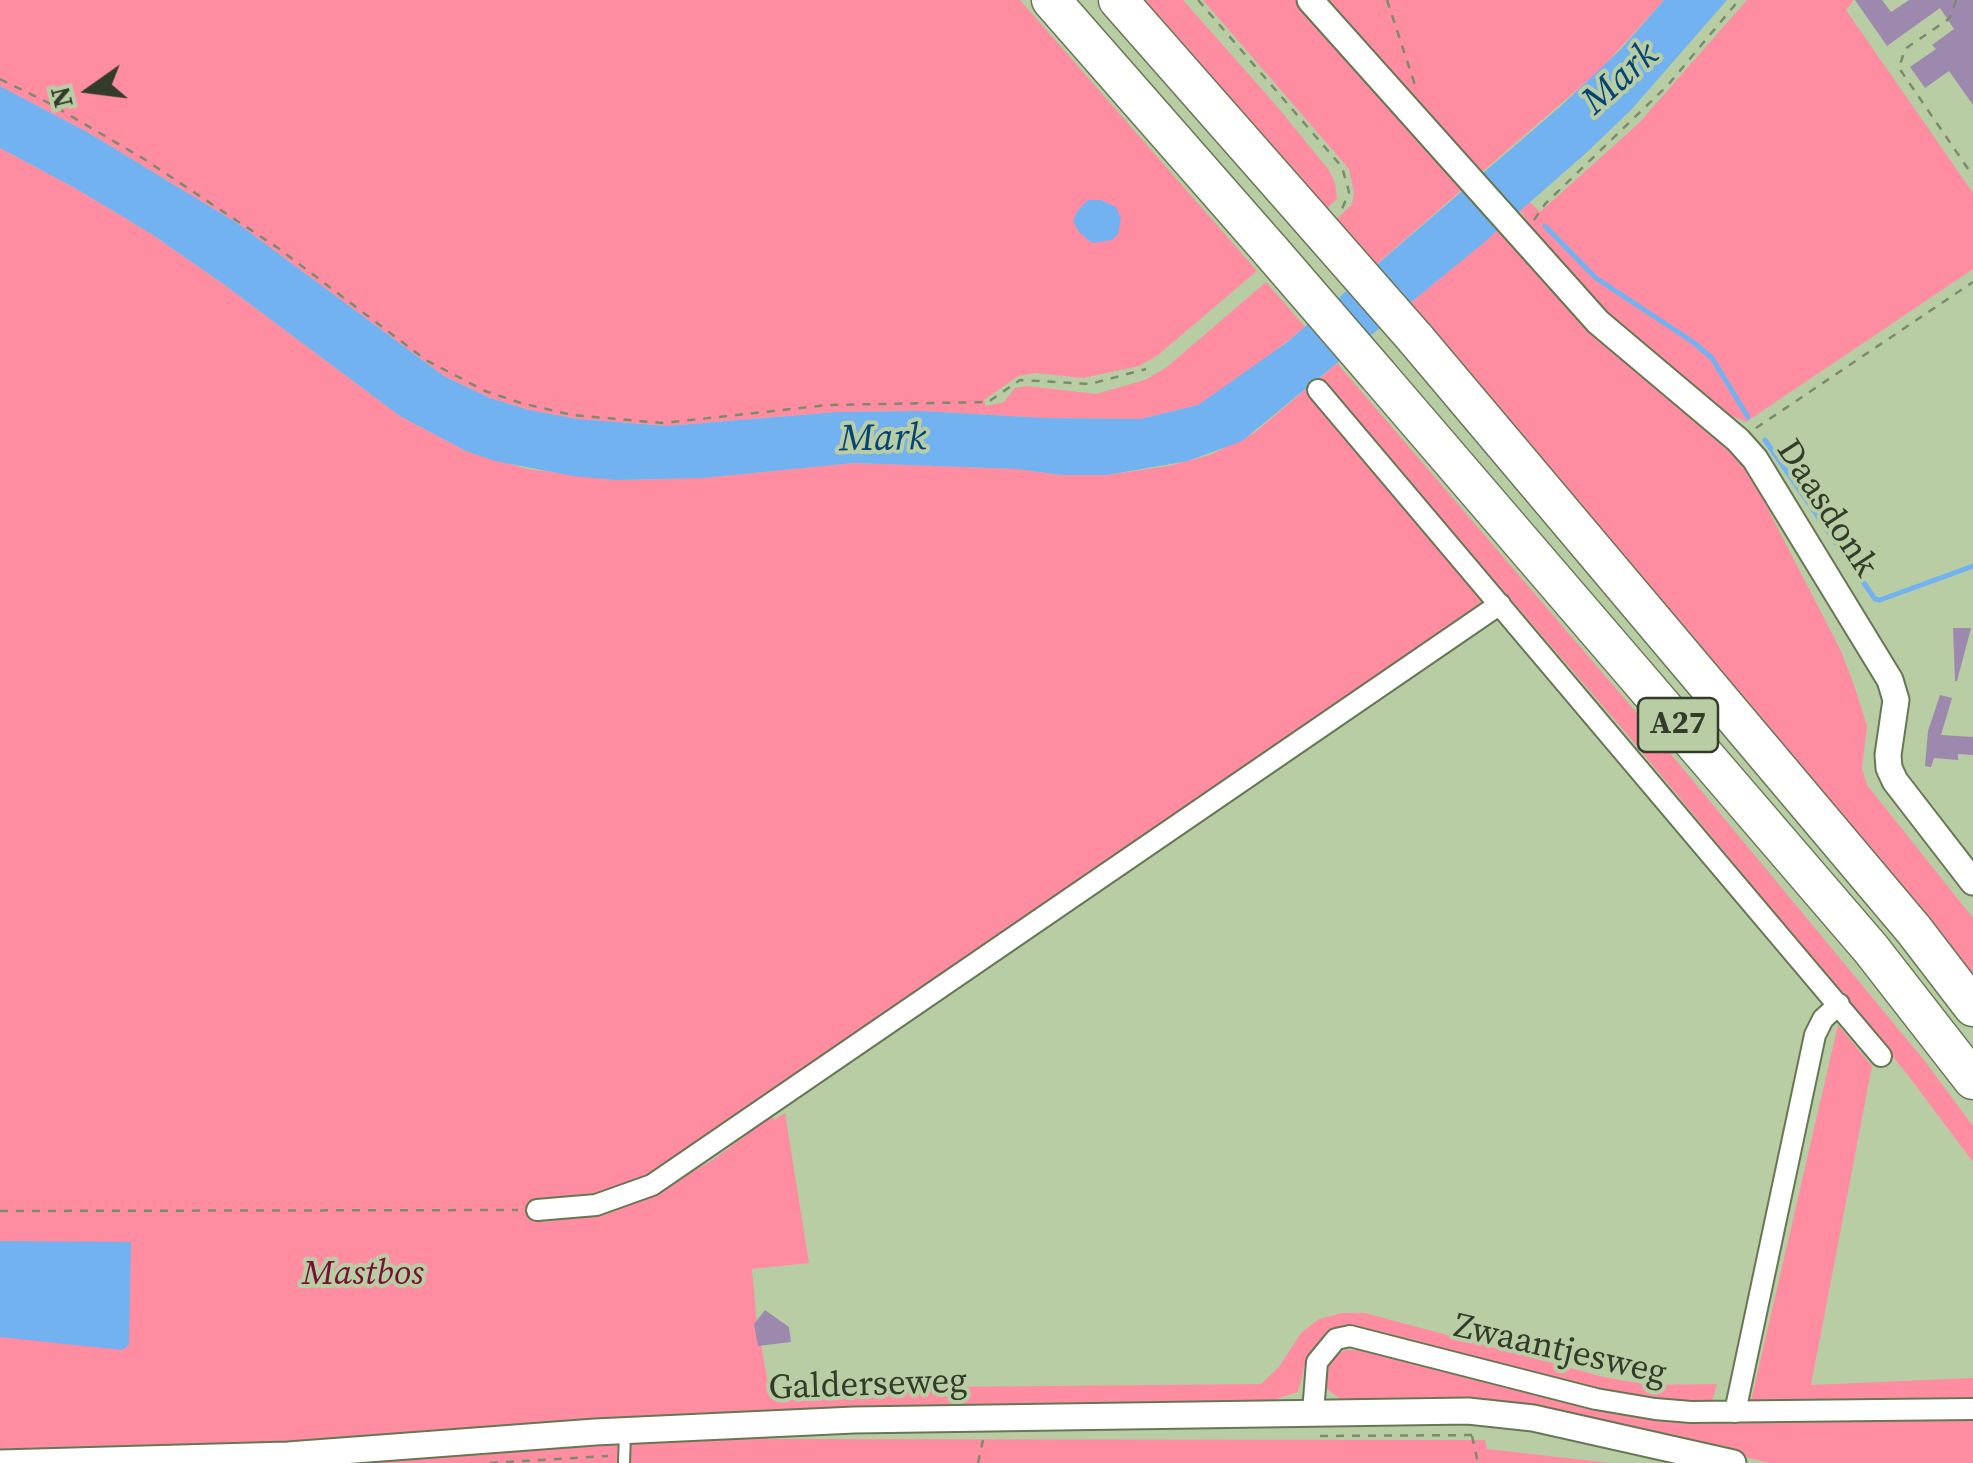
<!DOCTYPE html>
<html>
<head>
<meta charset="utf-8">
<style>
	body { margin:0 }
	#map { position:relative; width:1973px; height:1463px; overflow:hidden; background:#b9cda5; font-family:"Source Serif 4",serif }
	canvas { display:block }
	.north { position:absolute; left:40px; top:40px; width:100px; height:100px; -webkit-text-stroke:8px #b9cda5; paint-order:stroke; rotate:256deg; font-size:28px; font-weight:700; line-height:40px; text-align:center; color:#333b2b }
	.north::after { content:''; display:block; margin:auto; width:35px; height:45px; background:#333b2b; clip-path:polygon(50% 0,100% 100%,50% 72%,0 100%) }
</style>
</head>
<body>
<div id="map">
<canvas width="1973" height="1463"></canvas>
<div class="north">N</div>
</div>
<script>
const c = document.querySelector('canvas').getContext('2d');
c.lineJoin = 'round';
function fill(path, color) {
  c.fillStyle = color;
  c.fill(path, 'evenodd');
}
function shape(rows) {
  const path = new Path2D();
  for (const r of rows) {
    path.moveTo(r[0], r[1]);
    for (let i = 2; i < r.length; i += 2) path.lineTo(r[i], r[i + 1]);
  }
  return path;
}
function stroke(path, color, width, dash) {
  c.strokeStyle = color;
  c.lineWidth = width;
  c.lineCap = dash ? 'butt' : 'round';
  c.setLineDash(dash || []);
  c.stroke(path);
}
function write(font, color, halo, rows, align = 'center') {
  c.font = font + ' "Source Serif 4",serif';
  c.lineWidth = 8;
  c.setLineDash([]);
  c.textBaseline = 'middle';
  c.strokeStyle = halo;
  c.fillStyle = color;
  for (const [text, x, y, turn = 0] of rows) {
    c.save();
    c.translate(x, y);
    c.rotate((+turn || 0) * Math.PI / 180);
    c.textAlign = isNaN(turn) ? turn : align;
    if (halo) c.strokeText(text, 0, 0);
    c.fillText(text, 0, 0);
    c.restore();
  }
}
const green = shape([
	[0,0,1020,0,1257,271,1158,355,1139,366,1083,378,1035,373,1018,376,984,400,986,406,1004,402,1015,388,1027,386,1096,394,1145,380,1167,367,1266,282,1305,327,1252,369,1198,405,1140,419,1046,418,922,411,837,412,667,426,578,419,529,410,490,398,444,376,237,223,89,133,0,86],
	[1131,0,1183,0,1275,104,1329,170,1335,183,1337,199,1320,215],
	[1203,0,1296,0,1466,186,1369,271,1330,226,1352,204,1354,193,1349,169],
	[1324,0,1664,0,1601,69,1483,171,1446,141],
	[1747,0,1854,0,1846,10,1973,193,1973,269,1746,422,1710,406,1576,285,1520,211,1530,202,1540,212,1639,123],
	[0,148,75,188,150,233,222,283,400,416,466,451,527,469,617,480,703,478,854,463,1017,469,1061,475,1107,475,1168,466,1210,455,1254,433,1306,389,1486,599,697,1147,651,1175,587,1200,545,1203,542,1222,607,1214,654,1194,714,1159,772,1116,774,1120,785,1113,809,1263,752,1269,756,1315,770,1395,940,1387,1261,1384,1279,1367,1301,1333,1319,1319,1342,1313,1365,1313,1604,1377,1648,1385,1717,1384,1711,1405,1646,1404,1327,1337,1315,1346,1305,1364,1298,1392,1264,1403,765,1415,767,1439,1485,1440,1487,1449,1611,1463,0,1463],
	[1503,226,1713,435,1740,463,1756,486,1841,651,1854,685,1867,726,1862,768,1867,785,1973,918,1973,987,1402,310],
	[1337,363,1642,719,1924,1060,1973,1126,1973,1162,1907,1074,1818,965,1626,733,1320,378],
	[1838,1025,1872,1066,1811,1385,1973,1378,1973,1403,1750,1405],
	[1347,1350,1360,1350,1491,1378,1609,1410,1973,1415,1973,1463,1769,1463,1694,1444,1345,1403,1326,1388,1329,1366,1337,1354]
]);
const water = shape([
	[1664,0,1727,0,1631,110,1585,154,1481,245,1242,441,1188,461,1107,475,1061,475,1017,469,854,463,703,478,617,480,573,476,495,461,466,451,400,416,222,283,150,233,75,188,0,148,0,86,89,133,237,223,444,376,490,398,529,410,578,419,667,426,837,412,922,411,1046,418,1140,419,1198,405,1286,343,1562,105,1621,49],
	[1088,200,1101,200,1116,207,1121,218,1118,234,1112,240,1092,243,1079,232,1073,221,1078,210],
	[0,1241,131,1242,129,1345,122,1350,0,1337]
]);
const stream = shape([
	[1545,226,1596,278,1693,342,1712,358,1748,417],
	[1765,440,1875,599,1880,600,1973,566]
]);
const building = shape([
	[1855,0,1882,0,1891,12,1909,0,1973,0,1973,105,1949,71,1925,88,1910,67,1936,49,1932,45,1954,29,1940,8,1887,46],
	[1953,628,1971,628,1957,681,1955,681],
	[1940,695,1952,698,1941,735,1973,737,1973,755,1958,754,1958,760,1934,758,1931,767,1925,766,1928,731],
	[765,1310,789,1327,791,1342,758,1346,754,1324]
]);
const path = shape([
	[1198,0,1342,167,1349,192,1342,209],
	[1387,0,1415,85],
	[1956,0,1950,18,1905,49,1899,68,1973,176],
	[0,79,47,102,144,159,278,248,426,360,485,391,521,403,572,415,663,423,828,405,988,402,1020,380,1090,384,1146,369],
	[1534,220,1545,204,1668,85,1739,0],
	[1756,428,1973,282],
	[0,1211,518,1210],
	[1320,1436,1477,1435],
	[1472,1436,1478,1463],
	[490,1463,608,1456],
	[978,1463,983,1440]
]);
const service = shape([
	[624,1463,625,1434]
]);
const minor = shape([
	[1318,390,1881,1056],
	[537,1210,596,1205,652,1185,1500,604],
	[1313,1412,1317,1362,1336,1339,1350,1336,1596,1399,1655,1409,1691,1412,1973,1409],
	[1735,1412,1815,1035,1823,1019,1839,1004]
]);
const tertiary = shape([
	[1310,0,1598,322,1738,440,1755,459,1890,680,1896,700,1888,755,1889,768,1895,781,1973,882],
	[0,1463,288,1455,595,1432,854,1420,1468,1411,1533,1418,1733,1463]
]);
const motorway = shape([
	[1051,0,1271,251],
	[1118,0,1308,216],
	[1415,338,1914,930,1973,1007],
	[1378,375,1871,949,1973,1080]
]);
const motorwayBridge = shape([
	[1308,216,1415,338],
	[1271,251,1378,375]
]);
const shields = [
	[1678,725,80]
];
const shieldNames = [
	["A27",1678,725]
];
const streetNames = [
	["Daasdonk",1826,509,57],
	["Zwaantjesweg",1560,1351,13],
	["Galderseweg",868,1386,-2]
];
const parkNames = [
	["Mastbos",363,1275]
];
const waterNames = [
	["Mark",1621,79,-42],
	["Mark",883,440,-1]
];
fill(green, '#fe8da2');
fill(water, '#72b2f0');
stroke(stream, '#72b2f0', 5);
fill(building, '#9c89ad');
stroke(service, '#667753', 14);
stroke(minor, '#667753', 24);
stroke(tertiary, '#667753', 29);
stroke(motorway, '#667753', 41);
stroke(path, '#7c8b6e', 2.5, [8, 8]);
stroke(service, '#fff', 10);
stroke(minor, '#fff', 20);
stroke(tertiary, '#fff', 25);
stroke(motorway, '#fff', 38);
stroke(motorwayBridge, '#667753', 41, []);
stroke(motorwayBridge, '#fff', 38);
for (const [x, y, w] of shields) {
  const box = new Path2D();
  box.roundRect(x - w / 2, y - 27, w, 54, 8);
  c.fillStyle = '#b9cda5';
  c.fill(box);
  stroke(box, '#333b2b', 2.5);
}
write('bold 32px', '#333b2b', null, shieldNames);
write('35px', '#333b2b', '#b9cda5', streetNames);
write('italic 35px', '#771032', '#b9cda5', parkNames);
write('italic 38px', '#044576', '#b9cda5', waterNames);
</script>
</body>
</html>
